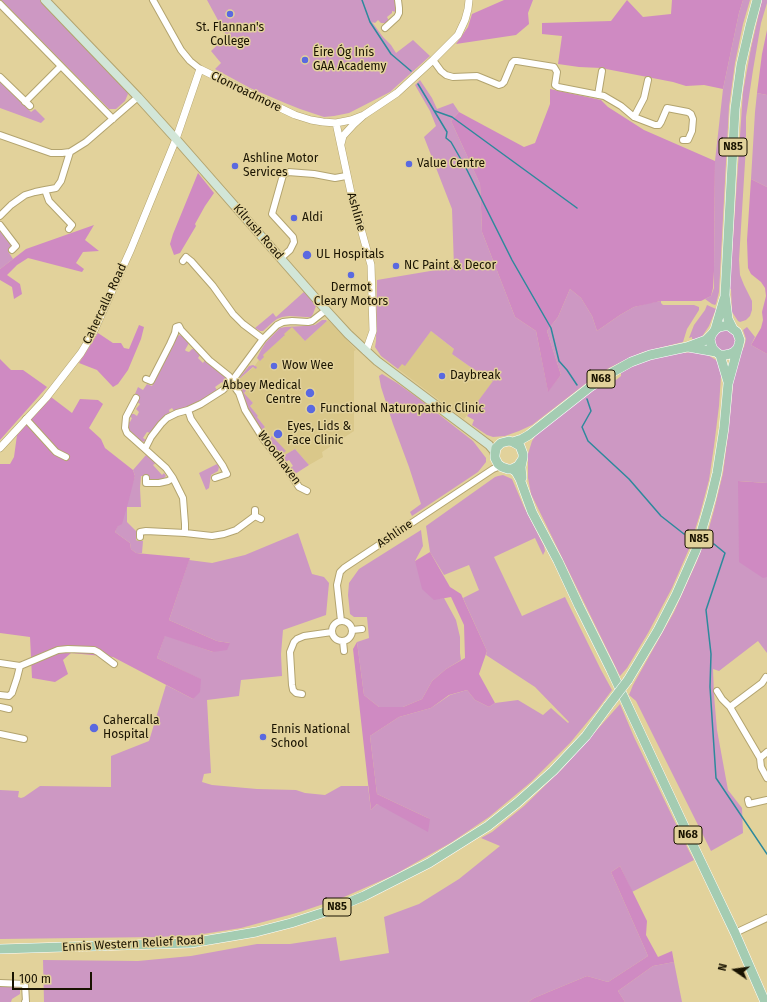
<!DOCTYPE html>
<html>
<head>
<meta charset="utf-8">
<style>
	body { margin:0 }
	#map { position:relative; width:767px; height:1002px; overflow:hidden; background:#e2d29b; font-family:"Fira Sans",sans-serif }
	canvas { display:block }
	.north { position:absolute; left:715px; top:950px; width:40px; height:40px; -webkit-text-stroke:3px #e2d29b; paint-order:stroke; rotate:283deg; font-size:11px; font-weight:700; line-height:16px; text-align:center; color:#191301 }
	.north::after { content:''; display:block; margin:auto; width:14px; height:18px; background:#191301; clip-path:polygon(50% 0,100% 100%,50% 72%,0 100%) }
	.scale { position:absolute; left:12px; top:972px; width:80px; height:18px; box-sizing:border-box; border:2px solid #191301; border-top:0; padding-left:5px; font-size:12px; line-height:14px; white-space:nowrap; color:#191301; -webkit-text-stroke:3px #e2d29b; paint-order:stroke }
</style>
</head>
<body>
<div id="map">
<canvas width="767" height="1002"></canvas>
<div class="north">N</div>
<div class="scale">100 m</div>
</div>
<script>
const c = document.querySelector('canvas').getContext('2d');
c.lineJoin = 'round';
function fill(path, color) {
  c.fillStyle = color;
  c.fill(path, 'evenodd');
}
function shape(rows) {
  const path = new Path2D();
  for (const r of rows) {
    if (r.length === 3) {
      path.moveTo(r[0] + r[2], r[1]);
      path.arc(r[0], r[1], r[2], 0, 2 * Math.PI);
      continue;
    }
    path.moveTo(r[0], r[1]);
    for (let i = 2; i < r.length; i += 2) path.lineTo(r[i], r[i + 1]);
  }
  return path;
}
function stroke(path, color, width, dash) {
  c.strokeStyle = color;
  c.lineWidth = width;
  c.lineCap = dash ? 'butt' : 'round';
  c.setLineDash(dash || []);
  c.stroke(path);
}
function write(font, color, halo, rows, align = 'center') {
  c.font = font + ' "Fira Sans",sans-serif';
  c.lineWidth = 3;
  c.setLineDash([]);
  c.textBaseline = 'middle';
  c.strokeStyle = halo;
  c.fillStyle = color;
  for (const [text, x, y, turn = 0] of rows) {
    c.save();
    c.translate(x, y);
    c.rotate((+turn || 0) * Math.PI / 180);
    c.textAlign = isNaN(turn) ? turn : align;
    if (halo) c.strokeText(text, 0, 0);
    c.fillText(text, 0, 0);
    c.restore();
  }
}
const built = shape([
	[328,320,356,350,354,351,354,431,322,452,323,457,309,465,295,449,283,456,269,439,271,437,263,429,265,427,257,417,258,416,250,406,253,403,244,393,246,392,237,381,254,367,262,355,284,336,283,334,292,326,305,341],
	[431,331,455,350,452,354,469,366,494,381,464,419,398,369,402,363,405,365]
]);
const green = shape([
	[1,0,40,0,127,91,128,94,125,101,116,109,109,109],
	[207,0,395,0,396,12,392,11,392,13,387,17,389,21,387,23,381,23,378,20,375,23,372,22,383,37,391,45,396,53,413,40,430,56,390,92,349,113,334,116,324,117,300,109,285,103,250,88,215,69,221,63,211,51,232,31,226,35],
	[743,0,750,0,743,24,735,63,729,107,719,292,716,304,715,305,712,304,705,299,711,296,714,288,714,271,715,161,723,89,739,13],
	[762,0,767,0,767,3,761,23,753,70,746,117,746,146,739,260,740,275,744,285,752,301,752,310,750,316,746,320,740,322,738,321,732,312,731,289,728,288,732,253,743,92,751,48],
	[420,80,432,98,437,109,453,103,459,112,451,121,480,184,482,232,515,317,536,331,548,391,561,375,547,331,558,317,570,289,581,298,592,316,597,331,620,315,634,307,649,303,661,301,661,303,663,305,694,305,699,307,699,310,687,329,683,342,643,352,627,359,609,368,593,378,532,425,519,431,505,436,493,437,487,435,472,425,474,420,467,416,493,381,469,366,452,354,454,349,431,331,405,366,402,364,398,369,381,356,375,347,376,341,377,280,454,267,452,209,424,137,436,126,430,111,415,85],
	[0,81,31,112,35,109,45,119,41,123,0,108],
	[757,93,767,95,767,187,751,179,755,112],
	[0,231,10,243,13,244,8,251,13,259,0,269],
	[305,291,315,302,316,306,313,314,311,317,306,317,289,316,282,317,277,319,273,322,263,331,260,331,255,328,273,313,276,317],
	[707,305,716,309,709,326,703,335,700,338,695,339,692,339,692,337,689,338,694,325,705,310],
	[322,320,326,320,327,321,305,341,292,327,284,334,285,335,263,355,264,357,260,361,257,358,261,350,266,342,280,328,285,327,304,326,315,325],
	[747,327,755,337,751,345,767,354,767,483,739,481,763,577,767,577,767,653,758,641,719,671,713,669,714,695,717,730,728,790,742,808,743,833,711,851,636,701,629,695,633,685,674,612,697,561,707,535,714,510,723,473,728,435,733,385,731,382,739,356,744,347,746,339,743,330],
	[723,329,730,330,737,339,735,347,726,352,718,350,715,346,715,335],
	[180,335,184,337,189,343,185,350,186,351,189,352,192,349,195,349,200,355,198,358,203,363,205,360,214,368,226,377,227,378,227,381,224,385,222,382,215,387,217,390,207,397,187,407,178,409,174,411,172,408,169,410,170,413,158,424,150,433,147,432,143,438,146,440,145,441,143,442,141,441,129,432,127,425,127,420,130,422,132,418,129,416,130,414,134,414,137,416,139,412,136,409,140,404,137,402,139,396,135,394,138,387,143,390,147,384,152,386,175,338,177,336],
	[681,351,682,353,692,352,703,353,711,357,716,360,720,366,721,376,719,406,714,446,709,480,700,514,689,549,672,588,648,633,627,668,620,676,531,494,528,478,528,454,532,441,538,432,582,397,611,378,616,380,621,376,621,372,639,363,658,357],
	[253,365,257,367,256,369,253,367,237,381,246,391,244,393,253,403,250,406,258,416,257,417,265,427,263,429,271,437,272,436,286,451,282,454,283,456,295,449,309,465,295,474,290,468,293,466,289,460,286,462,263,433,248,409,236,384,236,382,249,366],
	[382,374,397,383,418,398,473,441,486,458,486,462,478,472,412,516,410,512,421,504,409,467,393,424,381,387,379,376],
	[146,455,156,463,153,465,162,475,164,473,166,476,163,479,152,481,149,479,148,476,141,476,140,488,141,507,127,507,127,522,136,531,136,540,138,541,143,541,142,553,136,553,131,549,130,543,115,532,118,525,135,476,133,470],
	[217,464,219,467,218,471,211,475,209,488,206,490,199,473],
	[503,475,512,479,524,507,544,546,545,551,543,555,535,538,494,557,522,616,565,597,601,670,612,690,598,709,570,743,531,782,489,817,452,842,394,875,344,897,300,912,241,928,197,935,158,937,0,939,0,790,19,791,18,797,21,798,24,797,40,786,111,787,111,756,149,741,166,685,193,699,200,679,157,658,165,635,213,652,230,643,217,641,169,620,189,560,212,563,245,555,298,533,312,574,324,577,329,583,326,615,283,630,281,654,282,676,241,680,239,696,207,700,211,773,204,774,202,782,212,785,257,789,296,790,305,793,325,795,341,786,368,786,371,810,377,804,430,819,377,794,370,736,399,717,431,708,450,695,467,690,475,700,489,707,495,703,518,700,543,715,551,708,568,723,569,722,535,687,486,655,487,651,463,598,479,590,469,565,444,575,430,552,426,526,495,477,498,476],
	[421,530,423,546,415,561,434,599,444,598,456,620,460,637,460,653,461,660,446,669,432,681,422,699,403,707,379,707,364,695,357,642,369,638,367,617,354,617,350,614,348,595,349,583,359,569],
	[620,704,634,737,689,851,694,860,632,892,620,866,611,872,648,956,608,982,587,976,534,998,528,1002,44,1002,43,960,138,961,191,956,257,944,290,944,336,937,340,961,389,953,384,917,419,904,459,879,500,846,481,838,492,832,524,806,563,768],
	[674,962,682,1002,625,1002,618,991,653,966],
	[0,986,18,986,20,988,20,994,12,999,11,1002,0,1002]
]);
const forest = shape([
	[504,0,533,0,528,13,529,24,516,35,456,44,468,27,472,14],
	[627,0,643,17,671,14,672,0,743,0,739,13,723,89,704,85,686,86,673,82,601,68,579,67,558,64,562,36,542,34,542,23,611,21],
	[767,30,767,95,757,93,762,54],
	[550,89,601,100,608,107,644,130,715,161,714,271,713,288,711,296,701,301,661,301,634,307,620,315,597,331,592,316,581,298,570,289,558,317,547,331,561,375,548,392,536,331,515,317,482,232,480,184,451,121,459,112,524,147,535,143,550,104],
	[198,173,214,193,205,206,195,224,196,226,180,253,174,255,170,244,173,234],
	[751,179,767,187,767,354,751,345,761,328,763,320,762,312,766,296,765,288,761,282,751,274,748,268,747,240],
	[94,225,85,240,99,251,83,252,76,263,84,269,82,272,28,258,17,265,7,275,20,284,22,294,14,299,12,287,0,280,0,269,26,249],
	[139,325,144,327,141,339,128,370,118,384,113,387,97,370,79,363,98,333,113,343,121,343,124,348,129,349],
	[0,359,11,370,23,370,47,387,0,440],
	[51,397,72,413,80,399,98,400,103,404,89,428,101,439,105,448,133,470,135,476,127,507,122,524,118,526,115,532,130,543,131,549,136,553,190,558,169,620,217,641,230,643,227,650,213,652,165,636,157,658,201,679,200,692,193,699,113,657,71,653,63,660,68,674,55,682,32,678,30,637,0,633,0,464,10,464,14,457,17,435],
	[738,481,767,483,767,577,763,578,739,562],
	[430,552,450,587,461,594,487,651,479,674,495,703,489,707,475,700,467,690,449,695,431,708,399,717,370,736,377,794,430,819,428,832,377,804,371,810,353,649,357,642,364,695,379,707,403,707,422,699,432,681,446,669,465,658,464,625,451,597,434,600,422,589,415,561],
	[620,866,647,921,646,935,658,957,672,951,674,962,653,966,618,991,625,1002,528,1002,534,998,587,976,608,982,648,956,611,872]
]);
const stream = shape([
	[362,0,370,22,391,54,411,71],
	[418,84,447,132,446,138,451,142,467,170,512,260,551,328,559,361,567,370,577,385],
	[435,111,452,117,577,208],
	[587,399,591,411,582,427,588,441,629,479,661,516,684,534],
	[714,544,725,553,706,610,711,654,710,687,716,778,767,854]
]);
const minor = shape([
	[153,0,181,50,190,61,200,69],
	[0,4,113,119],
	[385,28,397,17,399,13,399,8,398,0],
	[433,60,441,71,446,75,453,77,477,76,499,85,502,84,504,82,512,63,514,61,517,61,554,67,557,72,555,85,558,87,604,96,621,106,634,117,655,125,659,125,661,122,667,108,688,112,691,114,693,119,692,131,688,140,683,140],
	[0,77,30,106],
	[598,95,602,71],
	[25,102,61,66],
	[634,117,644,98,648,80],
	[0,135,51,153,62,153,70,152,86,142,138,97],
	[45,190,56,188,61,181,70,152],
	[0,216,11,205,25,195,35,192,45,190,49,201,72,225,69,229],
	[0,225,16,246,12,250],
	[281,258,290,250,294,242,293,237,272,214,283,175,288,172,314,174,335,178,346,176],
	[183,261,186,257,191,261,213,286,233,314,243,324,263,339],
	[146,379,151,381,170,344,175,333,176,327,179,326,181,330,209,360,229,376,233,385,239,393,245,410,264,440,288,470,299,487,307,491],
	[136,398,126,417,125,428,127,433,145,449],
	[188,410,191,419,223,466,227,474,215,478],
	[26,419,56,452,66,457],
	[146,478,146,483,159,483,168,481,173,478],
	[255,510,255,516,261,519],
	[185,533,185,524,183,498,173,478,166,468,145,449,151,437,161,424,167,418,177,413,188,410,201,404,223,390,232,381,263,339,277,325,283,322,292,321,308,322,312,321,326,310],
	[140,537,140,532,146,531,185,533,212,536,224,534,236,530,255,516],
	[341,621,337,585,340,572,344,568,493,469,498,467,502,467],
	[342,631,10],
	[352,630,362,629],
	[343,641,344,651],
	[0,663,20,666,58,650,68,649,94,650,98,652,114,664],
	[766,677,762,683,730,707,760,758,761,767,767,778],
	[717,691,722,699,730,707],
	[302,694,296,693,293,690,292,685,290,652,294,642,297,639,304,636,332,632],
	[0,695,9,696,12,693,17,678,20,666],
	[0,707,9,709],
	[0,734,24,739],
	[760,758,767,752],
	[748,800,749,804,767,800],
	[735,933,767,918],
	[0,983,25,984,26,1002,25,1002]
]);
const tertiary = shape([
	[336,123,351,193,371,265,373,331,366,351],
	[341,144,343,136,354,124,364,115,397,93,433,60,458,35,465,20,468,9,469,0],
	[0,448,46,398,81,353,93,333,131,249,176,139,200,69,276,106,295,115,311,120,323,122,336,123,351,120,364,115]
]);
const secondary = shape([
	[45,0,138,97,176,139,326,310,348,334,377,361,489,445,494,451,495,455]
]);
const primary = shape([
	[733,329,728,319,725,295,735,109,741,65,750,26,757,0],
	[715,330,724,299],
	[688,347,716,352],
	[720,355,728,382],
	[513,442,522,439,529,435,590,387,613,372,631,362,650,355,687,347,706,340,712,334],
	[512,469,516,472,520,479,532,512,558,561,579,606,611,670,692,843,735,933,765,1002],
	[522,478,521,467,523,457,523,454,520,446,513,442,509,441,501,443,496,448,495,455,495,458,498,464,502,467,508,469,512,469,518,466,522,460],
	[628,680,658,630,676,595,696,550,711,498,717,473,724,428,728,384,739,344,740,340,737,332,729,326,724,326,719,327,715,330,712,334,710,339,711,344,713,349,716,352,720,355,725,355,730,354,734,352,738,348],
	[0,949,191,943,256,932,291,923,328,911,364,896,429,863,488,826,517,803,553,771,586,736,608,706]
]);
const primaryBridge = shape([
	[608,706,628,680]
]);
const markers = [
	[230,14,4,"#5a69e0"],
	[305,60,4,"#5a69e0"],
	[409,164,4,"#5a69e0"],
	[235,166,4,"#5a69e0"],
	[294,218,4,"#5a69e0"],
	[307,255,5,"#5a69e0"],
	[396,266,4,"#5a69e0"],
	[351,275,4,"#5a69e0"],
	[274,366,4,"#5a69e0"],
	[442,376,4,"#5a69e0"],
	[310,393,5,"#5a69e0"],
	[311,409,5,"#5a69e0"],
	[278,434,5,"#5a69e0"],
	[94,728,5,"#5a69e0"],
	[263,737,4,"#5a69e0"]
];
const shields = [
	[733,147,28],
	[601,379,28],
	[699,539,28],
	[688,835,28],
	[337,907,28]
];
const shieldNames = [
	["N85",733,147],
	["N68",601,379],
	["N85",699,539],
	["N68",688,835],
	["N85",337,907]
];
const poiNames = [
	["St. Flannan's",230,28,"center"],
	["College",230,42,"center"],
	["Éire Óg Inís",313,53],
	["GAA Academy",313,67],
	["Ashline Motor",243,159],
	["Services",243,173],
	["Value Centre",417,164],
	["Aldi",302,218],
	["UL Hospitals",316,255],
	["NC Paint & Decor",404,266],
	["Dermot",351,288,"center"],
	["Cleary Motors",351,302,"center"],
	["Wow Wee",282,366],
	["Daybreak",450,376],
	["Abbey Medical",301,386,"right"],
	["Centre",301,400,"right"],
	["Functional Naturopathic Clinic",320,409],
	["Eyes, Lids &",287,427],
	["Face Clinic",287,441],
	["Cahercalla",103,721],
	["Hospital",103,735],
	["Ennis National",271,730],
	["School",271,744]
];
const streetNames = [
	["Clonroadmore",246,92,26],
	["Ashline",356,212,74],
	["Kilrush Road",258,232,49],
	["Cahercalla Road",105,304,-65],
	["Woodhaven",279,458,53],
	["Ashline",395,534,-34],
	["Ennis Western Relief Road",133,944,-3]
];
fill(built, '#dac88a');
fill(green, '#cd98c3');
fill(forest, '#cf8ac2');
stroke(stream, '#2d899c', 1.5);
stroke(minor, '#b3a46f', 8);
stroke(tertiary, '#b3a46f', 8);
stroke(secondary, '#b3a46f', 10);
stroke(primary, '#fff', 10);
stroke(minor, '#fff', 6);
stroke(tertiary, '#fff', 7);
stroke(secondary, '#d2e6d8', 8);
stroke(primary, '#a4ccb2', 9);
stroke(primaryBridge, '#fff', 10, []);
stroke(primaryBridge, '#a4ccb2', 9);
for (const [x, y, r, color] of markers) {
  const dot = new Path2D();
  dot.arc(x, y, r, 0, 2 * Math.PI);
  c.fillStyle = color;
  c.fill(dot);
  stroke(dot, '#e2d29b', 1.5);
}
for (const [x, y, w] of shields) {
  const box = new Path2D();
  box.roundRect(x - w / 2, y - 9, w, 18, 3);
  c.fillStyle = '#e2d29b';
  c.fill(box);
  stroke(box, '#191301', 1);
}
write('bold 11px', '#191301', null, shieldNames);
write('12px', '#191301', '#e2d29b', poiNames, 'left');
write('12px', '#191301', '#e2d29b', streetNames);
</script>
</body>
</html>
